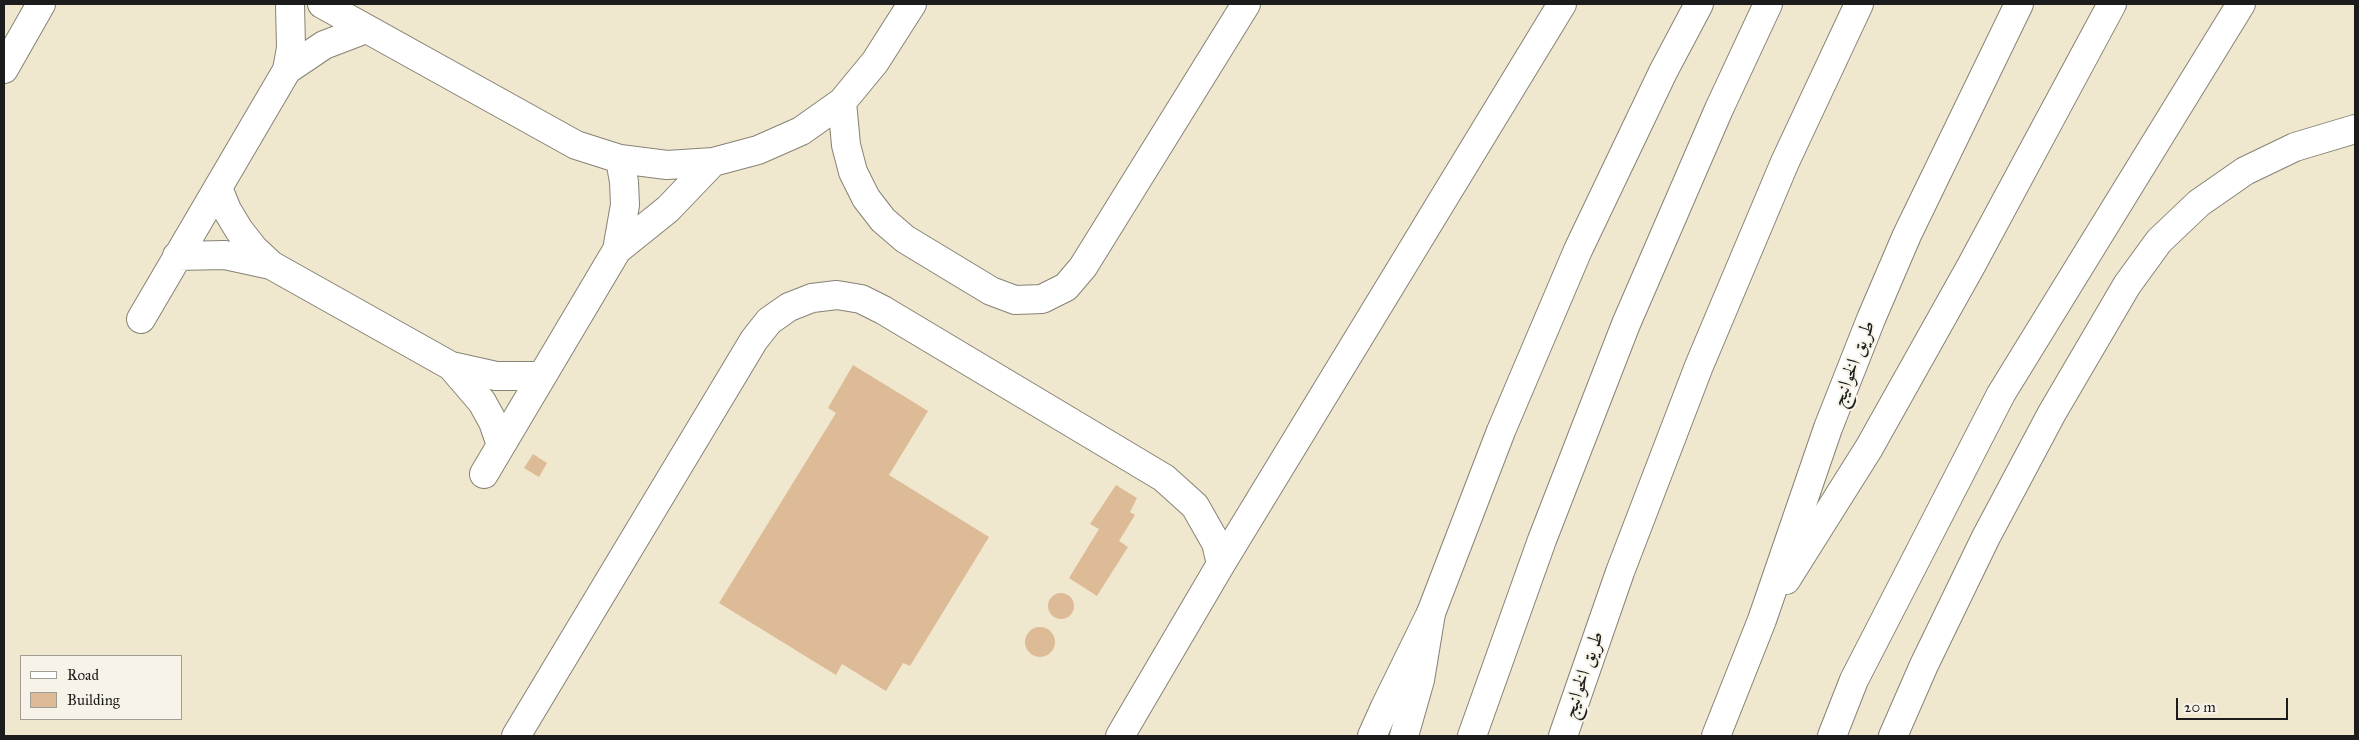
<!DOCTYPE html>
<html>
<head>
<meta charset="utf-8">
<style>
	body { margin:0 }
	#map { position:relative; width:2359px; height:740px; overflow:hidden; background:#efe7ce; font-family:"IM FELL Great Primer",serif }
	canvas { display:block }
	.frame { position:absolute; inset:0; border:5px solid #1c1c1c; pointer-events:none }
	.legend { position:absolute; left:20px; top:655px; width:162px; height:65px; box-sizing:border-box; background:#f7f3e8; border:1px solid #9f9d96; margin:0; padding:6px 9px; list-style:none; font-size:15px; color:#1c1c1c }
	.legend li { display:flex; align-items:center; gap:10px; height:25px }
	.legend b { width:25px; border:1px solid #9f9d96 }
	.scale { position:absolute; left:2176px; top:698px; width:112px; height:22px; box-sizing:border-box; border:2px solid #1c1c1c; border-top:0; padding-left:6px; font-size:15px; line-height:18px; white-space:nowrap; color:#1c1c1c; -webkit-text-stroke:4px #f7f3e8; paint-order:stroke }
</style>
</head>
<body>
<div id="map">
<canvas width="2359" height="740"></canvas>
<div class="frame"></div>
<ul class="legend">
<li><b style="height:6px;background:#fff"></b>Road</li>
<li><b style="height:14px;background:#debb97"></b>Building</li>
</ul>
<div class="scale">20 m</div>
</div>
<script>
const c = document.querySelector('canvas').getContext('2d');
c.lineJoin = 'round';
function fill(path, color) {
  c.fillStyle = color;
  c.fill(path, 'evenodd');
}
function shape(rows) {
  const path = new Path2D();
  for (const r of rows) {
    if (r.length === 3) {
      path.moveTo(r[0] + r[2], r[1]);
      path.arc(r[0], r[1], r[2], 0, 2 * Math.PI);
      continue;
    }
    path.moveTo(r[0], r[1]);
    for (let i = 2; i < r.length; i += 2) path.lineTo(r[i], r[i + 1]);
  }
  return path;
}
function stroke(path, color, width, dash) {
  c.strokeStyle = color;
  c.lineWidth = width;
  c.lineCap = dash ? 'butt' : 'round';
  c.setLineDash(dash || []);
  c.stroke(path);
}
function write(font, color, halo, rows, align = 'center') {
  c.font = font + ' "IM FELL Great Primer",Amiri,serif';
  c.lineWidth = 4;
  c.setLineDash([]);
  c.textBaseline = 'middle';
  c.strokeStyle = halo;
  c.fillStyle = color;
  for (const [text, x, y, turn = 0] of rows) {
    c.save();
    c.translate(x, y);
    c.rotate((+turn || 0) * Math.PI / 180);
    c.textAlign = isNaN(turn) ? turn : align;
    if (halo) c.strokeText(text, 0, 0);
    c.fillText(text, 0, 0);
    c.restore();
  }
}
const building = shape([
	[853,365,928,411,889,475,989,537,910,666,903,663,886,691,842,664,836,675,719,603,836,413,828,408],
	[533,454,547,463,539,477,524,468],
	[1116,485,1137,498,1130,512,1135,515,1119,541,1128,547,1097,596,1069,578,1099,529,1090,524],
	[1061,606,13],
	[1040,642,15]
]);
const minor = shape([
	[322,4,576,145,620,159,667,165,713,162,758,150,801,131,842,102,875,62,912,4],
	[4,69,41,4],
	[287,70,324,45,366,29],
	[842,102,846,145,853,172,866,198,883,220,905,239,991,291,1015,300,1042,299,1066,287,1083,267,1246,4],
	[218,188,227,210,239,230,254,249,271,265,451,366,496,376,541,376],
	[617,250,668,209,713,162],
	[177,256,225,255,271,265],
	[141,319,287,70,291,48,290,4],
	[451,366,482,402,493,422,501,445],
	[484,474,617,250,625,205,624,182,620,159],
	[516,736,754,340,769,321,789,307,812,298,837,295,861,299,883,310,1164,478,1195,506,1216,543,1221,564],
	[1120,736,1221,564,1562,4],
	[1893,736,1924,665,1986,537,2052,413,2127,285,2159,241,2199,203,2245,171,2295,147,2355,129]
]);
const major = shape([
	[1404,736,1420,680,1431,613,1501,431,1578,250,1663,72,1699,4],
	[1472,736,1542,540,1626,324,1719,109,1768,4],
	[1832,736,1854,680,2001,394,2241,4]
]);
const highway = shape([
	[1786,580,1869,448,1971,266,2112,4],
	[1372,736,1385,707,1431,613],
	[1563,736,1620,572,1699,366,1785,162,1859,4],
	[1716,736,1762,620,1828,428,1871,319,1907,235,2019,4]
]);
const streetNames = [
	["طريق الخوانيج",1854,364,-69],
	["طريق الخوانيج",1584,675,-71]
];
fill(building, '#debb97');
stroke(minor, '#868275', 30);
stroke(major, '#868275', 30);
stroke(highway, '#868275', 30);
stroke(minor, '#fff', 28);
stroke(major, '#fff', 28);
stroke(highway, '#fff', 28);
write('20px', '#1c1c1c', '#f7f3e8', streetNames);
</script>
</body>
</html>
